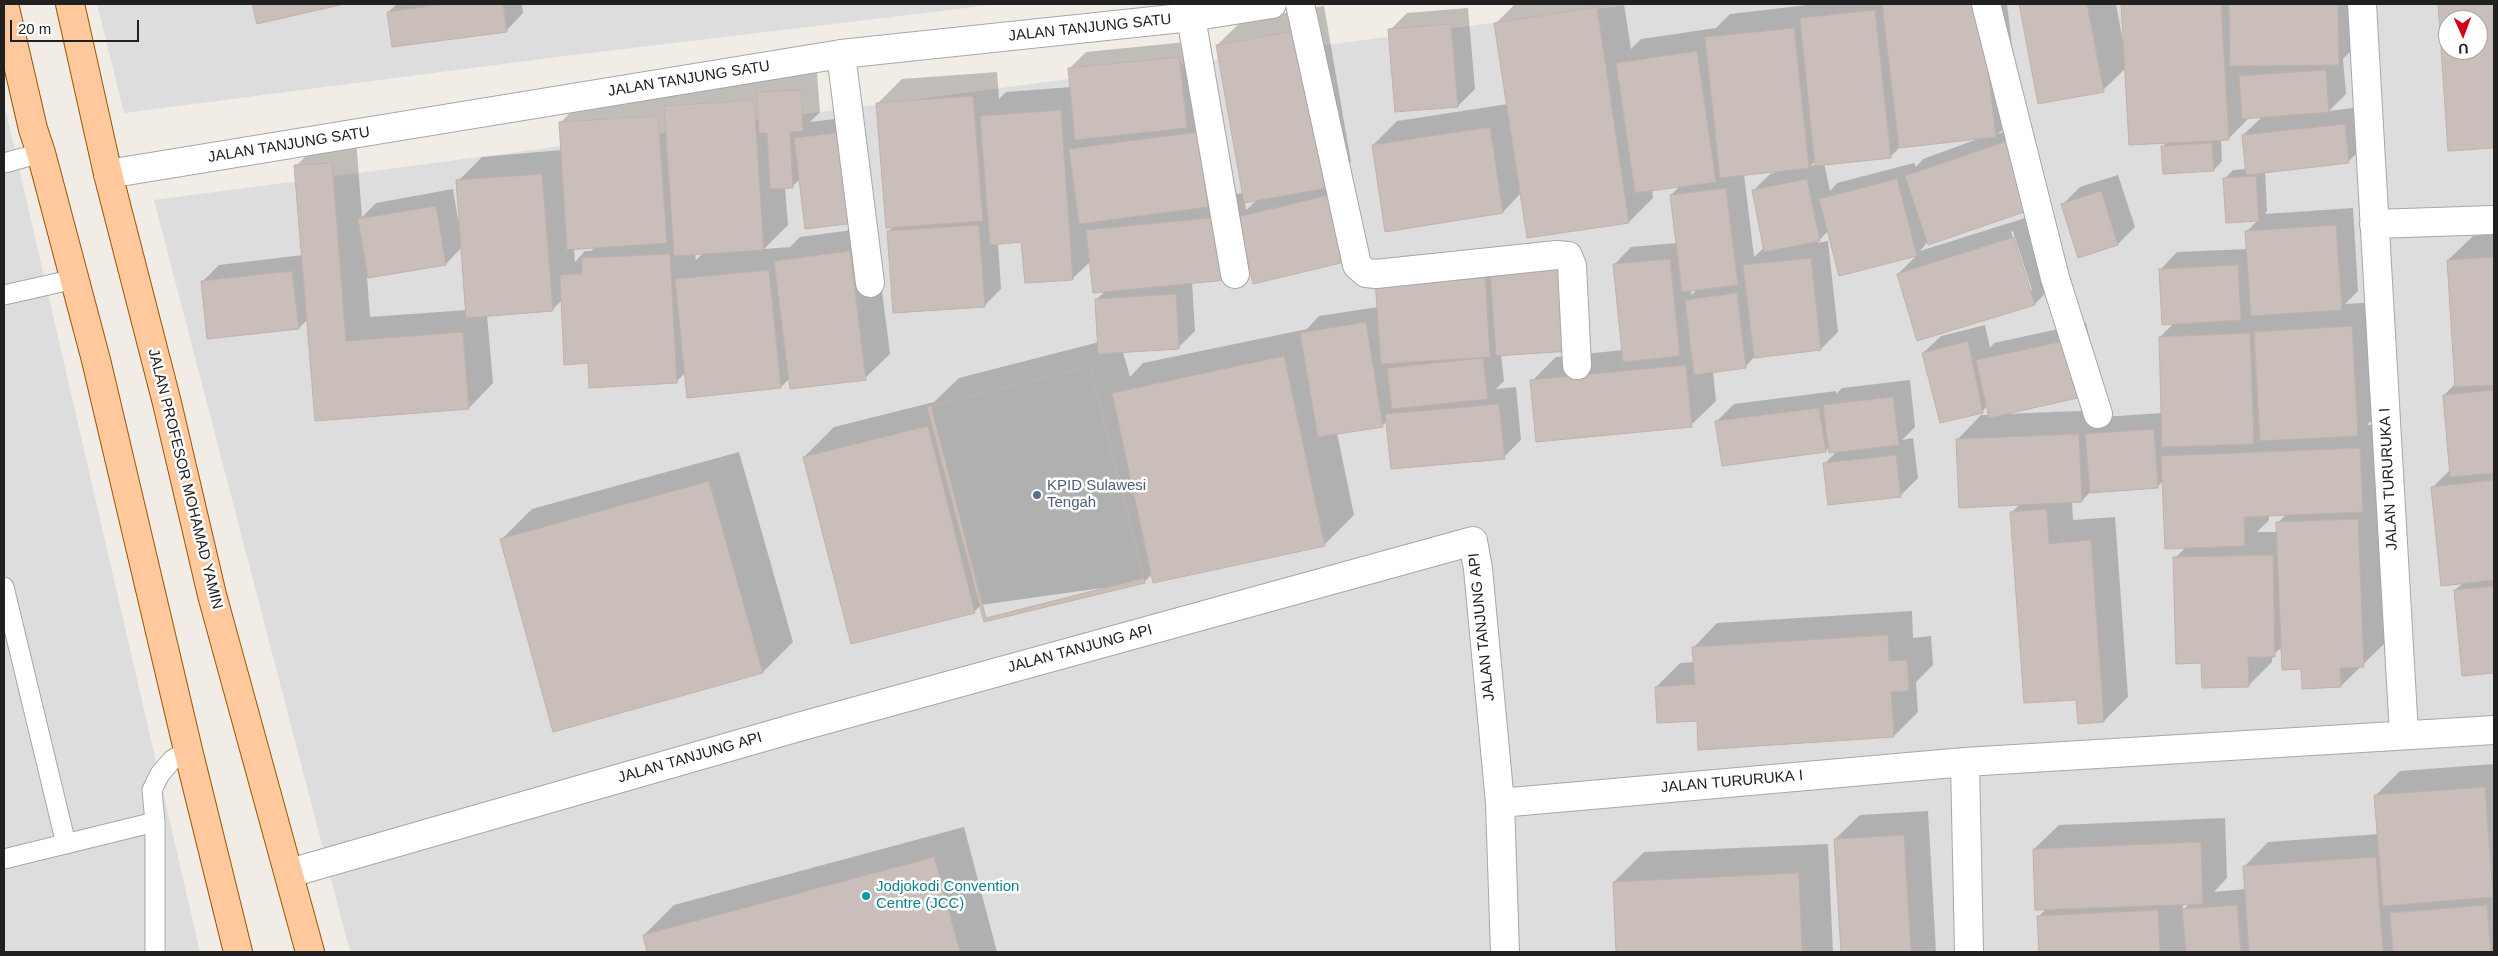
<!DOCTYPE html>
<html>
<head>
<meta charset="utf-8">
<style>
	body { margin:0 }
	#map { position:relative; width:2498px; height:956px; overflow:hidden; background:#f1ece6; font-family:Arial,sans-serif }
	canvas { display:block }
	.frame { position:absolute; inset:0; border:5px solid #202020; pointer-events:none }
	.north { position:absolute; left:2438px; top:10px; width:50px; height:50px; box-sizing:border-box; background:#fff; border:1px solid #a6a6a6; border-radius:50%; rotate:178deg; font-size:14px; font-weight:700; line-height:20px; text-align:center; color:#202020 }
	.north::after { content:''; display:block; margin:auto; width:18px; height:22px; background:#d0001a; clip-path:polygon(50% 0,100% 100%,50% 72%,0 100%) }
	.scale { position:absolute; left:10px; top:20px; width:129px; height:22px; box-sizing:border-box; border:2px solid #202020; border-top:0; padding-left:6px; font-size:15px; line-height:18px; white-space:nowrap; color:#202020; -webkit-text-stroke:4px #fff; paint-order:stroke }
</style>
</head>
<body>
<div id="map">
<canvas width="2498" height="956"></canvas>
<div class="frame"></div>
<div class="north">U</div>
<div class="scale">20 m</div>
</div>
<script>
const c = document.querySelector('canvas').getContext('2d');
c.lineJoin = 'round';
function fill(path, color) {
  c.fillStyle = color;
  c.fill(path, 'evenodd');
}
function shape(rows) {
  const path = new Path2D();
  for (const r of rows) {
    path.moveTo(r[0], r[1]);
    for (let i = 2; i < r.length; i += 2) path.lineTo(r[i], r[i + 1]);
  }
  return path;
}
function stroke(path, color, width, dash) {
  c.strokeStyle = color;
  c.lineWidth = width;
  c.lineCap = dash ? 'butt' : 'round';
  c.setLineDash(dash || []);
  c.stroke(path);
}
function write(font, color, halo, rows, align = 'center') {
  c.font = font + ' Arial,sans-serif';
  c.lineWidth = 5;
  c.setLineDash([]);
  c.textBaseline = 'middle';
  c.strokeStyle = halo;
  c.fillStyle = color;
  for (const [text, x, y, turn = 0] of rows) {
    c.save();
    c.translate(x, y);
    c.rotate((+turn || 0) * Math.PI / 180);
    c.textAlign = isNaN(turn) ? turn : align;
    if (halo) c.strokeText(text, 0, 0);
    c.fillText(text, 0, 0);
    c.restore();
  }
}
const residential = shape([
	[97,4,1000,4,565,56,124,113],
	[1636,4,2494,4,2494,952,350,952,154,200],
	[2448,20,2478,20,2478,50,2448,50],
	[4,103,200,952,4,952]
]);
const shadow = shape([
	[253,4,338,4,258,22],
	[397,4,522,4,523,13,506,31,388,12],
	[1515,4,1624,4,1631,49,1641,39,1716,28,1730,14,1816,4,2007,4,2020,112,1998,134,2024,125,1920,251,2038,214,2059,279,2035,304,1918,340,1898,274,1918,254,1840,275,1828,231,1817,243,1828,241,1838,332,1821,349,1755,356,1745,367,1713,371,1716,401,1691,425,1532,381,1556,357,1623,350,1614,265,1631,247,1677,243,1671,195,1681,185,1652,189,1653,198,1629,222,1521,193,1503,212,1373,145,1397,121,1508,104,1496,23],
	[1983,137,1923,159,1916,167,1914,163,1837,183,1830,191,1824,163,1890,157,1900,147],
	[1816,160,1816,164,1810,166],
	[1777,170,1777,172,1770,174,1753,191,1764,248,1754,257,1744,174],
	[2013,231,2032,290,2029,290,2011,232],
	[1697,289,1692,295,1691,290],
	[2020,4,2116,4,2123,42,2122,4,2362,4,2363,39,2343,59,2346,94,2329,111,2361,107,2365,145,2348,162,2265,171,2267,211,2265,214,2353,208,2358,291,2345,304,2376,302,2381,410,2367,425,2384,424,2387,641,2341,686,2303,668,2283,647,2272,655,2272,662,2248,686,2202,662,2175,558,2186,547,2164,480,2158,486,2091,491,2082,501,2072,502,2073,520,2115,517,2128,697,2104,721,2077,698,2012,512,2020,504,1957,440,1981,415,1989,415,1987,406,1982,412,1923,353,1941,336,1985,325,1990,348,1994,343,2086,323,2099,379,2004,414,2103,410,2103,417,2162,413,2160,337,2174,323,2160,270,2177,252,2248,249,2247,231,2258,220,2224,179,2233,170,2247,169,2243,135,2263,116,2250,117,2228,139,2221,139,2222,161,2214,170,2162,147,2168,141,2126,68,2103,90,2039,102],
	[2286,514,2278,523,2278,532,2257,532,2269,520,2269,515],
	[2439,4,2494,4,2494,147,2449,150],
	[2448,20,2478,20,2478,50,2448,50],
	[1324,6,1351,162,1330,183,1350,178,1248,257,1227,278,1192,282,1195,331,1178,348,1123,352,1130,377,1143,363,1307,329,1319,316,1378,307,1376,281,1401,256,1508,249,1509,255,1582,250,1587,332,1501,354,1504,381,1496,389,1516,387,1521,440,1504,457,1387,421,1382,426,1337,433,1354,515,1324,545,1152,574,1144,582,981,605,975,611,852,642,804,457,834,427,934,402,959,378,1099,342,1096,300,1106,290,1091,261,1072,279,1022,241,998,243,1001,289,984,306,888,232,893,227,877,104,902,79,997,72,999,99,1006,92,1071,87,1069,69,1086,52,1196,41,1204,111,1222,109,1232,182,1218,196,1243,193,1217,45,1242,21],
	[1258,199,1246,210,1245,201],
	[1468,8,1475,89,1458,106,1390,30,1407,13],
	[817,73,820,112,810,122,860,116,792,187,785,187,788,225,764,249,790,247,800,237,874,227,890,354,865,378,790,378,781,387,686,372,677,381,590,386,589,362,562,300,552,310,487,315,493,383,469,408,316,419,308,319,299,328,202,282,219,265,303,255,296,166,320,142,356,139,362,217,376,203,453,189,458,220,460,220,458,181,482,157,562,150,560,123,585,98,775,75],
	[462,247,467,310,370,317,367,277,446,264],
	[595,247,591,251,585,251,575,262,574,248],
	[703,253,696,260,695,254],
	[2118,175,2135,227,2118,244,2063,204,2080,187],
	[2494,234,2494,671,2463,674,2455,590,2463,583,2432,488,2450,470,2444,395,2456,383,2448,260,2473,236],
	[1910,380,1915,427,1902,440,1913,438,1918,478,1901,495,1829,503,1824,464,1837,451,1830,447,1825,451,1717,421,1734,404,1836,391,1836,394,1842,388],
	[739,452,793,642,763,672,502,539,532,509],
	[1912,611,1913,638,1931,636,1933,665,1916,682,1918,712,1894,736,1698,720,1656,687,1680,663,1694,662,1693,648,1717,623],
	[2494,764,2494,952,2187,952,2187,950,2185,952,2040,952,2039,916,2046,909,2034,849,2059,825,2225,818,2227,878,2214,892,2246,889,2244,867,2268,842,2379,834,2376,795,2400,771],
	[2183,903,2190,903,2183,910],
	[1928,811,1936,952,1842,952,1835,839,1860,815],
	[964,827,997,952,649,952,644,935,674,905],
	[1828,844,1833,952,1618,952,1614,882,1644,852]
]);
const building = shape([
	[252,4,344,4,257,24,252,4],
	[445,4,503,4,507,32,392,47,387,12,445,4],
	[1882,4,1980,4,1996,137,1899,148,1882,4],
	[2019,4,2087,4,2104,92,2038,104,2019,4],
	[2121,4,2221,4,2229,140,2129,145,2121,4],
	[2229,4,2338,4,2339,65,2230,66,2229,4],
	[2438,4,2494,4,2494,148,2448,151,2438,4],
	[2448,20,2478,20,2478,50,2448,50,2448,20],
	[1597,7,1629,223,1527,238,1494,23,1597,7],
	[1875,10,1891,158,1815,166,1800,18,1875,10],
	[1451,24,1458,107,1395,112,1388,29,1451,24],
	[1794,28,1809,168,1720,178,1705,37,1794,28],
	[1300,30,1327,188,1244,203,1216,45,1300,30],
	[1697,51,1716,182,1635,193,1616,63,1697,51],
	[1179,57,1187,128,1075,140,1068,68,1179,57],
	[2326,70,2329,112,2242,119,2239,76,2326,70],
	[801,90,803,131,790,132,793,188,770,189,767,133,759,133,757,92,801,90],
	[973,96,983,221,886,228,876,103,973,96],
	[754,100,764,250,674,256,664,106,754,100],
	[1061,110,1073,280,1025,283,1021,242,990,245,980,116,1061,110],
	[658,116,667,243,567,250,559,122,658,116],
	[2345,124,2349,163,2246,175,2242,135,2345,124],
	[1490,127,1503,213,1385,232,1372,145,1490,127],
	[844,132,855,223,805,229,794,138,844,132],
	[1198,132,1208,207,1079,224,1069,149,1198,132],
	[2007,141,2030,210,1928,245,1905,176,2007,141],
	[2212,143,2214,171,2163,174,2161,146,2212,143],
	[332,163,346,341,463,332,469,409,315,421,294,165,332,163],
	[542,174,553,311,466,318,456,180,542,174],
	[2256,176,2259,221,2226,223,2223,178,2256,176],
	[1807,179,1820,241,1764,252,1752,190,1807,179],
	[1897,179,1917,256,1839,276,1819,199,1897,179],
	[1726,188,1738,285,1682,292,1670,195,1726,188],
	[2101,191,2118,245,2078,258,2061,204,2101,191],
	[1333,194,1349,261,1253,284,1238,217,1333,194],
	[436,206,446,265,368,278,358,219,436,206],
	[1221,217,1227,280,1093,293,1086,230,1221,217],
	[979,225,985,307,893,313,887,231,979,225],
	[2336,225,2342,310,2251,316,2245,231,2336,225],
	[2014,237,2035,305,1917,341,1897,274,2014,237],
	[850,251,866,380,790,389,774,261,850,251],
	[670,254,677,383,589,388,588,363,564,365,560,275,582,274,582,258,670,254],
	[2494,257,2494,385,2455,387,2447,260,2494,257],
	[1811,258,1821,350,1754,358,1743,265,1811,258],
	[1670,259,1680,356,1623,362,1613,264,1670,259],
	[2238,265,2241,320,2162,325,2159,269,2238,265],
	[1565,266,1571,351,1496,356,1490,271,1565,266],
	[769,270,781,388,687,398,675,279,769,270],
	[292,271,299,329,207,339,201,281,292,271],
	[1485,273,1490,357,1381,364,1375,280,1485,273],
	[1737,293,1746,368,1694,375,1685,300,1737,293],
	[1176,294,1179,349,1098,354,1095,299,1176,294],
	[1366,322,1383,427,1318,437,1300,333,1366,322],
	[2352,326,2358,436,2260,441,2254,332,2352,326],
	[2250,333,2254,444,2162,447,2159,337,2250,333],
	[2069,340,2082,397,1989,418,1976,360,2069,340],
	[1968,341,1983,413,1940,423,1922,353,1968,341],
	[1284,356,1325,546,1153,583,1112,393,1284,356],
	[1483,358,1488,399,1392,409,1387,368,1483,358],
	[1686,365,1692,427,1536,442,1530,380,1686,365],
	[1090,366,1144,578,986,618,931,406,1090,366],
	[1090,366,1145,583,984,622,927,407,1090,366],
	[2494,390,2494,473,2450,477,2443,395,2494,390],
	[1893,397,1899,445,1829,453,1823,405,1893,397],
	[1499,404,1505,459,1391,469,1385,414,1499,404],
	[1819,408,1826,452,1722,466,1715,421,1819,408],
	[928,426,975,613,851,644,803,457,928,426],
	[2154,429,2158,488,2090,493,2085,434,2154,429],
	[2079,434,2082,502,1959,508,1956,439,2079,434],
	[2360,448,2363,512,2244,517,2245,546,2165,549,2161,456,2360,448],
	[1896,455,1901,497,1828,505,1823,463,1896,455],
	[2494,480,2494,580,2441,586,2431,487,2494,480],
	[709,481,763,673,553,732,500,539,709,481],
	[2047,509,2049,544,2091,540,2104,722,2078,724,2076,700,2024,703,2010,512,2047,509],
	[2358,519,2364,667,2340,668,2341,687,2302,689,2301,669,2282,670,2276,522,2358,519],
	[2273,555,2275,657,2248,657,2249,687,2202,688,2201,663,2176,664,2173,557,2273,555],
	[2494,586,2494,673,2462,676,2454,590,2494,586],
	[1888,635,1889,661,1907,660,1909,691,1891,692,1894,737,1698,750,1697,721,1657,723,1655,687,1695,684,1692,647,1888,635],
	[2485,787,2493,897,2383,906,2374,795,2485,787],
	[1904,835,1911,952,1841,952,1834,839,1904,835],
	[2201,842,2203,904,2035,910,2033,849,2201,842],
	[934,857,960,952,647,952,643,935,934,857],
	[2376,857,2383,952,2249,952,2243,866,2376,857],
	[1799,873,1802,952,1616,952,1613,882,1799,873],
	[2237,905,2241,952,2186,952,2182,909,2237,905],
	[2487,905,2491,952,2393,952,2390,913,2487,905],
	[2158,910,2160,952,2039,952,2037,916,2158,910]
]);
const service = shape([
	[4,163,41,153],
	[4,295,75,279],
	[4,587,66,844],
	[4,859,155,822],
	[155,952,155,822,152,790,160,774,172,760,188,750]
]);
const minor = shape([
	[1300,4,1357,265,1366,273,1376,274,1557,255,1568,256,1572,266,1577,365],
	[1986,4,2055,278,2098,414],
	[2362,4,2404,734],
	[1191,17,1235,274],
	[841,54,870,283],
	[108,174,841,54,1191,17,1272,4],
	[2374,224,2494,220],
	[1500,803,1965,762],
	[290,873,795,728,1473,541,1478,569,1500,803,1505,952],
	[1969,952,1965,762,2494,730]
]);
const primary = shape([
	[4,4,33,129,41,153,96,360,188,750,238,952],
	[70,4,108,174,167,403,212,595,310,952]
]);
const markers = [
	[1037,495,5,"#5c6f8a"],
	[866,896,5,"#0f9aa8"]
];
const streetNames = [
	["JALAN TANJUNG SATU",1090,28,-6],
	["JALAN TANJUNG SATU",689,79,-9],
	["JALAN TANJUNG SATU",289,145,-9],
	["JALAN PROFESOR MOHAMAD YAMIN",185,479,76],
	["JALAN TURURUKA I",2389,479,-93],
	["JALAN TANJUNG API",1482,627,-96],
	["JALAN TANJUNG API",1080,649,-15],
	["JALAN TANJUNG API",690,758,-16],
	["JALAN TURURUKA I",1732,782,-5]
];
const serviceNames = [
	["KPID Sulawesi",1047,486],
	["Tengah",1047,503]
];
const cultureNames = [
	["Jodjokodi Convention",876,887],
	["Centre (JCC)",876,904]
];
fill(residential, '#dedddd');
fill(shadow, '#0003');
fill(building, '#c9beb9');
stroke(building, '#c3b1a8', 1);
stroke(service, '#a7a7a7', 21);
stroke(minor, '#a7a7a7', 30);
stroke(primary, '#9c5500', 30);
stroke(service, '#fff', 19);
stroke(minor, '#fff', 28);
stroke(primary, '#ffc99d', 28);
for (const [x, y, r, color] of markers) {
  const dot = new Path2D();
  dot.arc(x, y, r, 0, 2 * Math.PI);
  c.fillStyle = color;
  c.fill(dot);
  stroke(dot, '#fff', 2);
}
write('15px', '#202020', '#fff', streetNames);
write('15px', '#4e5e75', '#fff', serviceNames, 'left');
write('15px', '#0d838f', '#fff', cultureNames, 'left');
</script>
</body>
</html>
